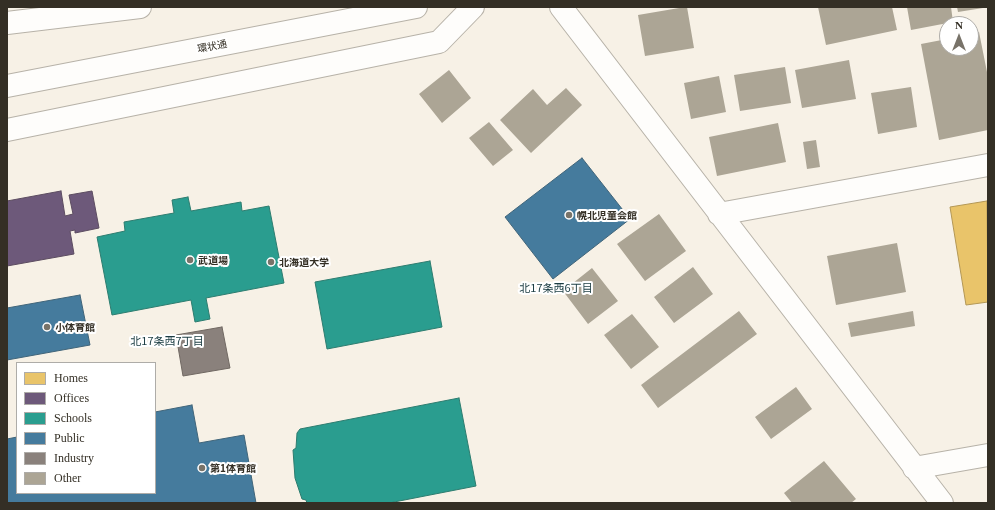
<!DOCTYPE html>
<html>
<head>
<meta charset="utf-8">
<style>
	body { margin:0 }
	#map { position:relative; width:995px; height:510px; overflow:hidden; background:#f7f1e6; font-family:Georgia,serif }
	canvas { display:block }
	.frame { position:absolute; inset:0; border:8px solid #342f25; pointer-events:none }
	.legend { position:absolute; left:16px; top:362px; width:140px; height:132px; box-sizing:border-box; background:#fff; border:1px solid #aeaca8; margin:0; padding:5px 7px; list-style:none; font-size:12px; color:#342f25 }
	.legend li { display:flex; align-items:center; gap:8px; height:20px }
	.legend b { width:20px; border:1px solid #aeaca8 }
	.north { position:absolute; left:939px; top:16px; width:40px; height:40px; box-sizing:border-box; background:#fff; border:1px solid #aeaca8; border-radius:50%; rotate:0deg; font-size:11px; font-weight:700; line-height:16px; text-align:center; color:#342f25 }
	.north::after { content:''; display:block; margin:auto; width:14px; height:18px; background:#787369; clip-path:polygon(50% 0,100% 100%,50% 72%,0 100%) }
</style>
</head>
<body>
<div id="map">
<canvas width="995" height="510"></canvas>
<div class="frame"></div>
<ul class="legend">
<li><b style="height:11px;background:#e9c46a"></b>Homes</li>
<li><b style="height:11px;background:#6d597a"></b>Offices</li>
<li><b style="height:11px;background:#2a9d8f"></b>Schools</li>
<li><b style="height:11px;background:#457b9d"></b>Public</li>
<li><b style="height:11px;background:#8a817c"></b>Industry</li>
<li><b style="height:11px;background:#aca595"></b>Other</li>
</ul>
<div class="north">N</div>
</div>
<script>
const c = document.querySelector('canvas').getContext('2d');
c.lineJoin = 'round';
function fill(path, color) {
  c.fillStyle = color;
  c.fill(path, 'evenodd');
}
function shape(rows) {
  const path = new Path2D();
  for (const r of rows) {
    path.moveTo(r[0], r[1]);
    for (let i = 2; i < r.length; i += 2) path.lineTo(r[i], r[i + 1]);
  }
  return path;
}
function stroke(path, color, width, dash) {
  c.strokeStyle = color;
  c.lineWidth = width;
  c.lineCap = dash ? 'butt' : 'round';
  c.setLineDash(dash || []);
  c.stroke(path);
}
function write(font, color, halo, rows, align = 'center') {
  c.font = font + ' Georgia,"Noto Sans JP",serif';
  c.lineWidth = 4;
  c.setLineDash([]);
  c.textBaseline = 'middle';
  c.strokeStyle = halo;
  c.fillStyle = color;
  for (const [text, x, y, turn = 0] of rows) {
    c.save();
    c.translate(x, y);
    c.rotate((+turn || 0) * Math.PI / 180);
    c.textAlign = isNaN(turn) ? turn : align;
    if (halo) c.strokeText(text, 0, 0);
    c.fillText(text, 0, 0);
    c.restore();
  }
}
const homes = shape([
	[987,201,988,302,966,305,950,207,987,201]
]);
const offices = shape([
	[61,191,65,216,73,214,69,195,92,191,99,228,75,233,75,230,70,231,74,254,7,266,7,201,61,191]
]);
const schools = shape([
	[188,197,191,211,241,202,242,211,269,206,284,283,206,298,210,319,195,322,191,300,112,315,97,237,125,231,124,222,174,213,172,200,188,197],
	[430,261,442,327,327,349,315,282,430,261],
	[459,398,476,486,389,503,307,503,306,500,302,499,295,478,293,450,296,448,297,433,300,429,459,398]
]);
const public = shape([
	[582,158,630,219,553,279,505,217,582,158],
	[80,295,90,345,7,360,7,308,80,295],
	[192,405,199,443,244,435,256,503,7,503,7,439,17,437,17,493,155,493,155,412,192,405]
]);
const industry = shape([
	[222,327,230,368,183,376,176,335,222,327]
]);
const building = shape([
	[685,7,687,7,694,48,645,56,638,15],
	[818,7,892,7,897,30,826,45],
	[907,7,951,7,953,22,911,30],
	[957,7,983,7,983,8,958,12],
	[979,32,988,77,988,130,939,140,921,44,947,39,947,48,971,48,971,34],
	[849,60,856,99,802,108,795,70],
	[785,67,791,103,740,111,734,75],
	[449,70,471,98,442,123,419,94],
	[719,76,726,112,691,119,684,83],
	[911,87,917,127,878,134,871,93],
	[566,88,582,105,531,153,500,120,533,89,547,105],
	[489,122,513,150,493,166,469,138],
	[778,123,786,162,717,176,709,137],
	[816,140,820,167,807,169,803,142],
	[659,214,686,251,645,281,617,244],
	[897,243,906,292,836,305,827,256],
	[693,267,713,294,674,323,654,297],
	[592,268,618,301,588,324,563,291],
	[739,311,757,334,658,408,641,385],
	[913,311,915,326,851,337,848,323],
	[632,314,659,347,631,369,604,335],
	[796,387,812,409,771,439,755,417],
	[824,461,856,499,851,503,792,503,784,493]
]);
const minor = shape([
	[561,7,942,503],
	[7,23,140,7],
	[7,86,416,7],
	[7,130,439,42,473,7],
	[719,214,988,165],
	[914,468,988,455]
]);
const markers = [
	[569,215,4,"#787369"],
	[190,260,4,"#787369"],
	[271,262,4,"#787369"],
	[47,327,4,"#787369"],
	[202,468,4,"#787369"]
];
const streetNames = [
	["環状通",212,46,-11]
];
const poiNames = [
	["幌北児童会館",577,215],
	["武道場",198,260],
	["北海道大学",279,262],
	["小体育館",55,327],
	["第1体育館",210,468]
];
const neighbourhoodNames = [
	["北17条西6丁目",556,288],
	["北17条西7丁目",167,341]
];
fill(homes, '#e9c46a');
stroke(homes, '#b39755', 1);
fill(offices, '#6d597a');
stroke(offices, '#5c4c60', 1);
fill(schools, '#2a9d8f');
stroke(schools, '#2d7c6f', 1);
fill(public, '#457b9d');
stroke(public, '#406479', 1);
fill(industry, '#8a817c');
stroke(industry, '#706862', 1);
fill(building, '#aca595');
stroke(minor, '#b7b2a8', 24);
stroke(minor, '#fefdfb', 22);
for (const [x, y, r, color] of markers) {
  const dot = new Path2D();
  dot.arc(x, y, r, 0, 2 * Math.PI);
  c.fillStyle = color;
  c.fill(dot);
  stroke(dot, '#fff', 1.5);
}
write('10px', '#342f25', '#fff', streetNames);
write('bold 10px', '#342f25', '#fff', poiNames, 'left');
write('11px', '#1b3c42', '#fff', neighbourhoodNames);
</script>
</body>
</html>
